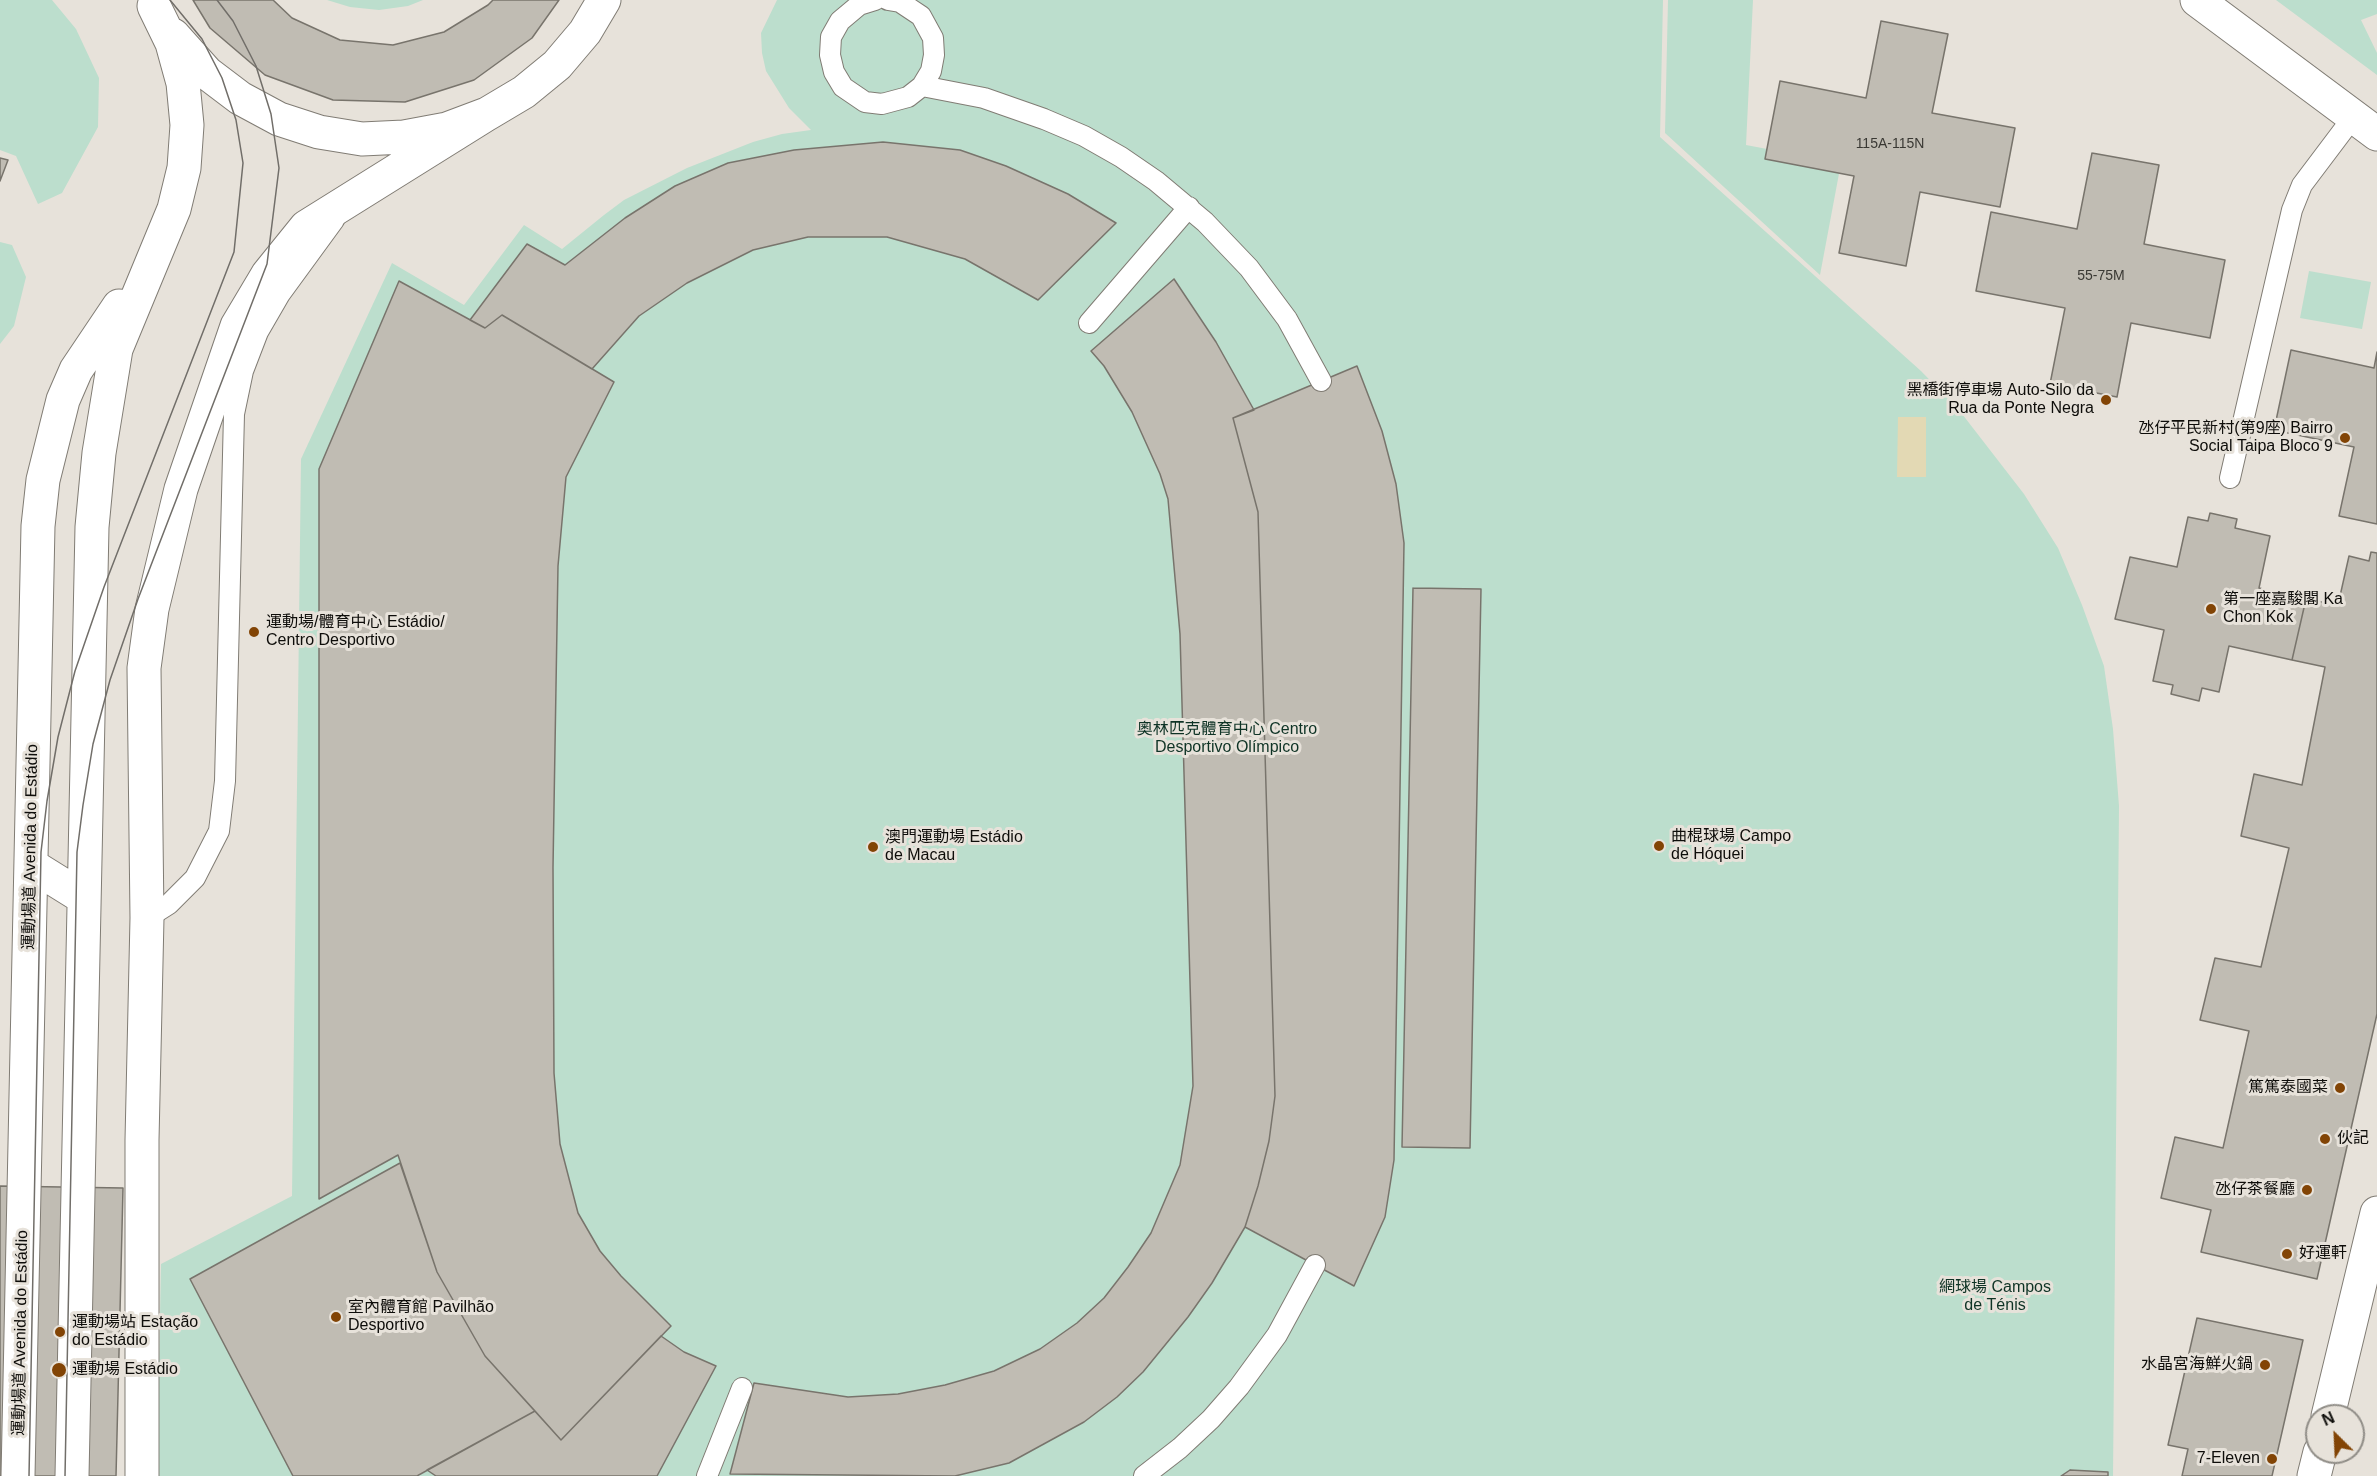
<!DOCTYPE html>
<html>
<head>
<meta charset="utf-8">
<style>
	body { margin:0 }
	#map { position:relative; width:2377px; height:1476px; overflow:hidden; background:#e7e2da; font-family:Helvetica,sans-serif }
	canvas { display:block }
	.north { position:absolute; left:2305px; top:1404px; width:60px; height:60px; box-sizing:border-box; background:#e7e2da; border:2px solid #908d87; border-radius:50%; rotate:336deg; font-size:16px; font-weight:700; line-height:24px; text-align:center; color:#0e0d0a }
	.north::after { content:''; display:block; margin:auto; width:21px; height:27px; background:#824405; clip-path:polygon(50% 0,100% 100%,50% 72%,0 100%) }
</style>
</head>
<body>
<div id="map">
<canvas width="2377" height="1476"></canvas>
<div class="north">N</div>
</div>
<script>
const c = document.querySelector('canvas').getContext('2d');
c.lineJoin = 'round';
function fill(path, color) {
  c.fillStyle = color;
  c.fill(path, 'evenodd');
}
function shape(rows) {
  const path = new Path2D();
  for (const r of rows) {
    path.moveTo(r[0], r[1]);
    for (let i = 2; i < r.length; i += 2) path.lineTo(r[i], r[i + 1]);
  }
  return path;
}
function stroke(path, color, width, dash) {
  c.strokeStyle = color;
  c.lineWidth = width;
  c.lineCap = dash ? 'butt' : 'round';
  c.setLineDash(dash || []);
  c.stroke(path);
}
function write(font, color, halo, rows, align = 'center') {
  c.font = font + ' Helvetica,"Noto Sans SC",sans-serif';
  c.lineWidth = 6;
  c.setLineDash([]);
  c.textBaseline = 'middle';
  c.strokeStyle = halo;
  c.fillStyle = color;
  for (const [text, x, y, turn = 0] of rows) {
    c.save();
    c.translate(x, y);
    c.rotate((+turn || 0) * Math.PI / 180);
    c.textAlign = isNaN(turn) ? turn : align;
    if (halo) c.strokeText(text, 0, 0);
    c.fillText(text, 0, 0);
    c.restore();
  }
}
const green = shape([
	[0,0,52,0,76,29,99,78,98,127,62,193,38,204,16,156,0,150],
	[327,0,423,0,408,6,379,10,350,7],
	[777,0,1663,0,1660,137,1921,371,1959,410,2024,494,2058,548,2082,605,2104,666,2113,729,2119,806,2113,1476,157,1476,161,1264,292,1196,301,459,392,263,464,305,524,225,562,249,604,215,624,200,687,168,753,142,782,134,811,130,789,108,766,71,762,53,761,33],
	[1668,0,1753,0,1746,145,1841,163,1820,275,1665,133],
	[2276,0,2377,0,2377,14,2361,20,2377,53,2377,75],
	[0,242,12,245,26,277,14,326,0,344],
	[2309,271,2371,282,2362,329,2300,318]
]);
const sand = shape([
	[1898,417,1926,417,1926,477,1897,477]
]);
const building = shape([
	[193,0,273,0,292,18,340,40,393,45,444,32,488,5,493,0,559,0,532,38,474,80,405,102,333,100,265,75,210,28,193,0],
	[1881,21,1948,34,1932,113,2015,128,2000,207,1920,192,1906,266,1839,253,1854,176,1765,159,1780,81,1866,98,1881,21],
	[883,142,960,150,1006,166,1068,194,1116,223,1038,300,965,259,887,237,808,237,753,250,687,283,639,316,592,369,502,315,485,328,470,320,527,244,565,265,625,218,675,186,728,163,794,150,883,142],
	[2092,153,2159,165,2144,244,2225,260,2210,338,2131,323,2117,397,2050,384,2065,308,1976,291,1991,212,2077,229,2092,153],
	[0,158,8,160,0,181,0,158],
	[1174,279,1216,342,1254,410,1233,418,1258,512,1275,1096,1269,1141,1258,1186,1245,1227,1212,1283,1188,1317,1143,1372,1117,1397,1084,1422,1009,1463,955,1476,730,1474,754,1383,848,1397,898,1394,945,1385,994,1371,1040,1349,1077,1323,1104,1298,1128,1267,1151,1233,1180,1165,1193,1086,1180,634,1168,499,1160,474,1132,412,1104,366,1091,351,1174,279],
	[399,281,485,328,502,315,614,382,566,477,558,566,553,867,554,1073,560,1144,578,1213,600,1251,621,1276,671,1326,561,1440,485,1356,437,1272,398,1155,319,1199,319,469,399,281],
	[2291,350,2374,368,2377,352,2377,524,2339,516,2354,447,2274,430,2291,350],
	[1357,366,1382,431,1396,484,1404,543,1394,1160,1385,1217,1354,1286,1245,1227,1258,1186,1269,1141,1275,1096,1258,512,1233,418,1357,366],
	[2210,513,2237,519,2235,528,2270,536,2259,588,2306,599,2292,660,2229,646,2219,692,2202,688,2199,701,2171,694,2173,685,2153,681,2164,630,2115,619,2130,557,2177,567,2188,517,2208,521,2210,513],
	[2371,552,2377,553,2377,1014,2317,1279,2201,1252,2211,1210,2161,1198,2175,1137,2223,1148,2249,1031,2200,1020,2215,958,2261,967,2289,848,2241,836,2254,774,2302,785,2325,667,2292,660,2306,599,2338,605,2349,556,2369,561,2371,552],
	[1413,588,1481,589,1470,1148,1402,1147,1413,588],
	[400,1163,437,1272,485,1356,535,1411,417,1476,293,1476,190,1279,400,1163],
	[0,1186,123,1188,116,1476,0,1476,0,1186],
	[2197,1318,2303,1340,2272,1476,2182,1476,2188,1449,2168,1445,2197,1318],
	[661,1336,684,1352,716,1366,657,1476,436,1476,427,1470,535,1411,561,1440,661,1336],
	[2070,1470,2108,1472,2108,1476,2061,1476,2070,1470]
]);
const lane = shape([
	[875,0,859,5,840,21,831,37,830,55,834,72,843,87,865,102,882,104,908,97,922,86,931,71,934,55,933,38,921,16,900,2,888,0],
	[922,86,984,98,1044,119,1084,136,1121,157,1156,181,1205,222,1249,268,1287,319,1321,381],
	[1089,323,1189,207],
	[2230,478,2292,210,2302,185,2354,116],
	[147,918,169,904,195,878,219,831,225,781,234,414,243,371,258,332,280,294,334,220],
	[707,1476,742,1388],
	[1144,1476,1180,1448,1211,1419,1239,1387,1277,1335,1315,1265]
]);
const street = shape([
	[2197,0,2377,134],
	[2328,1416,2377,1213],
	[2314,1476,2320,1452]
]);
const primary = shape([
	[173,35,207,73,240,98,279,119,319,132,362,139,404,137,447,129,487,114,524,92,557,65,585,32,604,0],
	[31,865,84,898],
	[18,1476,38,526,43,480,63,400,76,370,119,306],
	[72,1476,92,527,99,453,116,349,174,209,184,168,187,125,183,83,172,43,154,6],
	[142,1476,142,1140,147,918,144,668,152,609,181,489,237,326,268,274,306,227,487,114]
]);
const tram = shape([
	[29,1476,41,852,47,801,58,737,75,671,104,587,234,252,243,163,236,120,222,78,202,39,170,0],
	[65,1476,77,852,83,805,93,744,110,680,138,599,267,264,279,168,271,114,256,66,233,21,217,0]
]);
const markers = [
	[2106,400,6,"#824405"],
	[2345,438,6,"#824405"],
	[2211,609,6,"#824405"],
	[254,632,6,"#824405"],
	[1659,846,6,"#824405"],
	[873,847,6,"#824405"],
	[2340,1088,6,"#824405"],
	[2325,1139,6,"#824405"],
	[2307,1190,6,"#824405"],
	[2287,1254,6,"#824405"],
	[336,1317,6,"#824405"],
	[60,1332,6,"#824405"],
	[2265,1365,6,"#824405"],
	[59,1370,8,"#824405"],
	[2272,1459,6,"#824405"]
];
const numberNames = [
	["115A-115N",1890,144],
	["55-75M",2101,276]
];
const poiNames = [
	["黑橋街停車場 Auto-Silo da",2094,391,"right"],
	["Rua da Ponte Negra",2094,409,"right"],
	["氹仔平民新村(第9座) Bairro",2333,429,"right"],
	["Social Taipa Bloco 9",2333,447,"right"],
	["第一座嘉駿閣 Ka",2223,600],
	["Chon Kok",2223,618],
	["運動場/體育中心 Estádio/",266,623],
	["Centro Desportivo",266,641],
	["曲棍球場 Campo",1671,837],
	["de Hóquei",1671,855],
	["澳門運動場 Estádio",885,838],
	["de Macau",885,856],
	["篤篤泰國菜",2328,1088,"right"],
	["伙記",2337,1139],
	["氹仔茶餐廳",2295,1190,"right"],
	["好運軒",2299,1254],
	["室內體育館 Pavilhão",348,1308],
	["Desportivo",348,1326],
	["運動場站 Estação",72,1323],
	["do Estádio",72,1341],
	["水晶宮海鮮火鍋",2253,1365,"right"],
	["運動場 Estádio",72,1370],
	["7-Eleven",2260,1459,"right"]
];
const parkNames = [
	["奧林匹克體育中心 Centro",1227,730],
	["Desportivo Olímpico",1227,748],
	["網球場 Campos",1995,1288],
	["de Ténis",1995,1306]
];
const streetNames = [
	["運動場道 Avenida do Estádio",31,847,-89],
	["運動場道 Avenida do Estádio",21,1333,-89]
];
fill(green, '#bcdecd');
fill(sand, '#e3d9b4');
fill(building, '#c0bcb3');
stroke(building, '#78746c', 1.5);
stroke(lane, '#807c74', 22);
stroke(street, '#807c74', 35);
stroke(primary, '#807c74', 35);
stroke(lane, '#fff', 20);
stroke(street, '#fff', 33);
stroke(primary, '#fff', 33);
stroke(tram, '#716e69', 1.5);
for (const [x, y, r, color] of markers) {
  const dot = new Path2D();
  dot.arc(x, y, r, 0, 2 * Math.PI);
  c.fillStyle = color;
  c.fill(dot);
  stroke(dot, '#e7e2da', 2);
}
write('14px', '#3a3934', null, numberNames);
write('16px', '#0e0d0a', '#e7e2da', poiNames, 'left');
write('16px', '#0e3325', '#e7e2da', parkNames);
write('16px', '#0e0d0a', '#e7e2da', streetNames);
</script>
</body>
</html>
